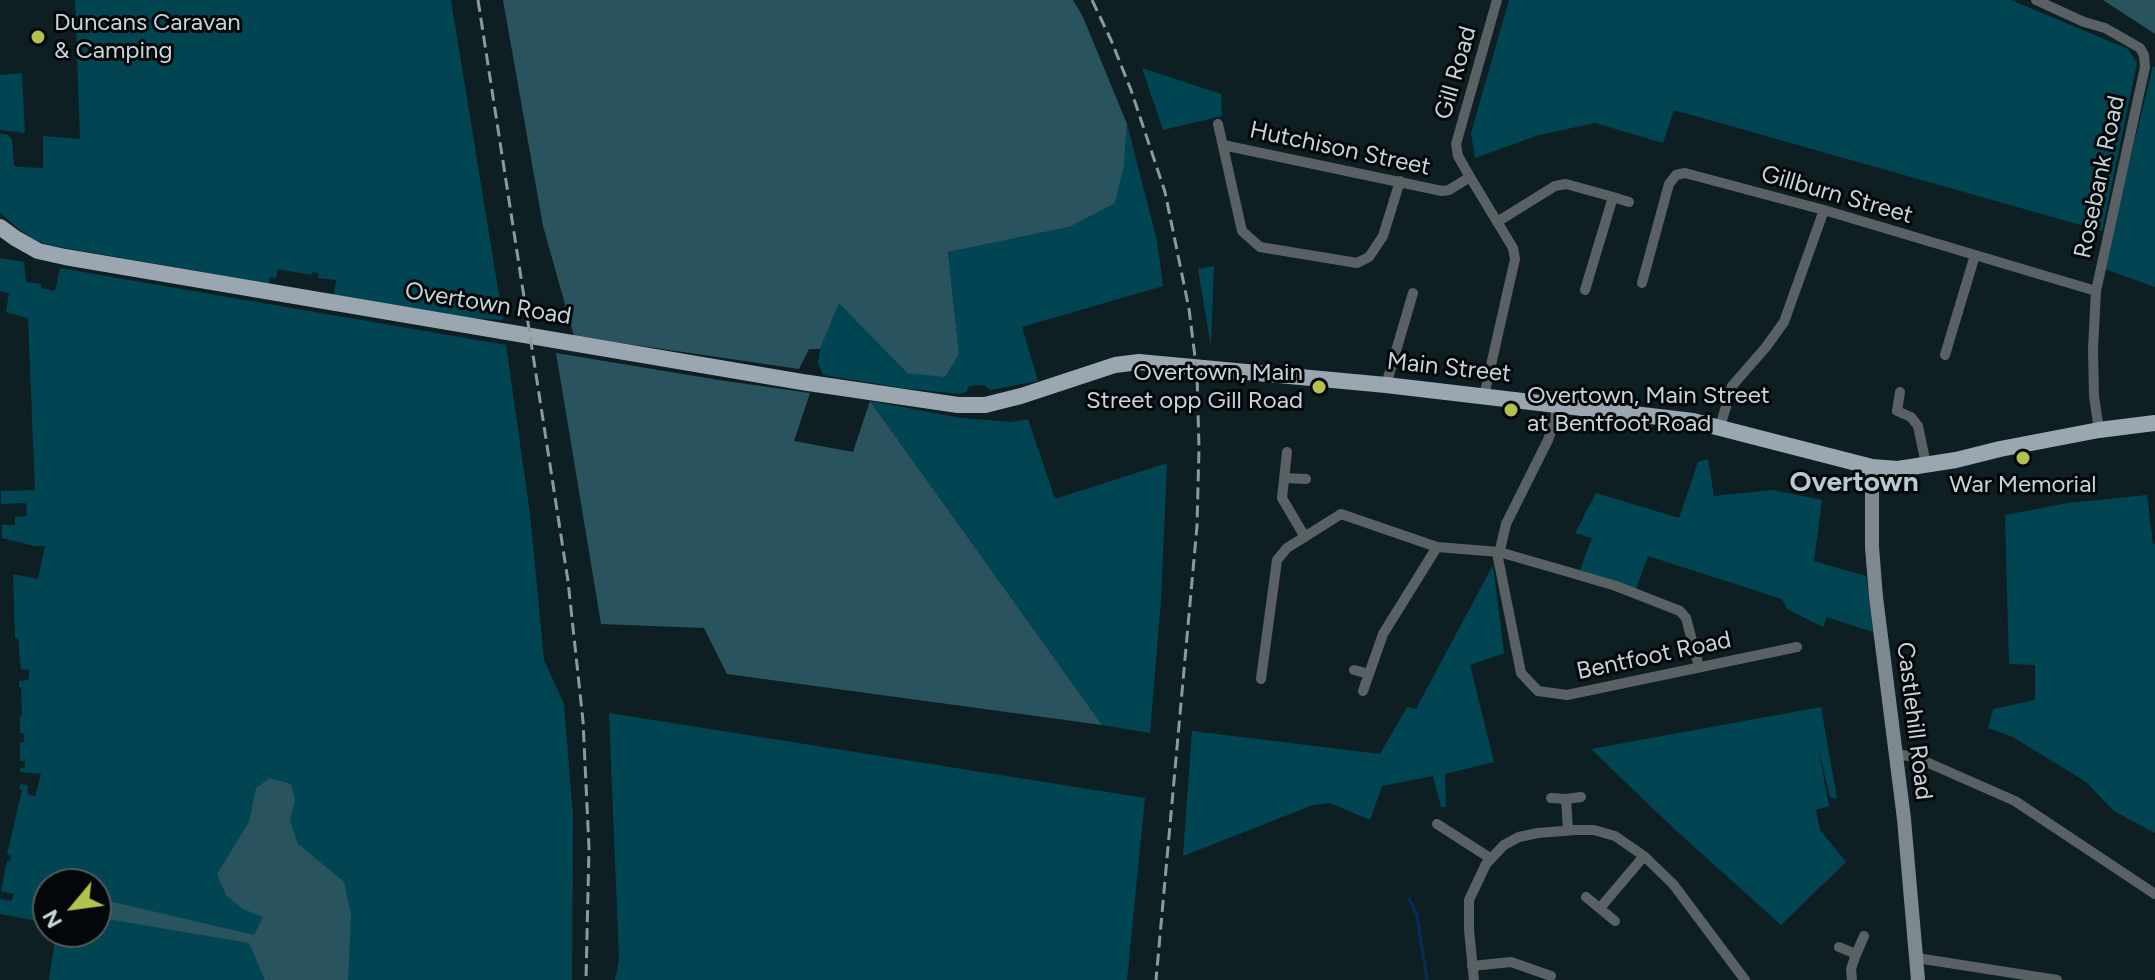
<!DOCTYPE html>
<html>
<head>
<meta charset="utf-8">
<style>
	body { margin:0 }
	#map { position:relative; width:2155px; height:980px; overflow:hidden; background:#0e1f23; font-family:Figtree,sans-serif }
	canvas { display:block }
	.north { position:absolute; left:32px; top:868px; width:80px; height:80px; box-sizing:border-box; background:#030709; border:2px solid #52595b; border-radius:50%; rotate:241deg; font-size:22px; font-weight:700; line-height:32px; text-align:center; color:#c9d4d7 }
	.north::after { content:''; display:block; margin:auto; width:28px; height:36px; background:#b3c24b; clip-path:polygon(50% 0,100% 100%,50% 72%,0 100%) }
</style>
</head>
<body>
<div id="map">
<canvas width="2155" height="980"></canvas>
<div class="north">N</div>
</div>
<script>
const c = document.querySelector('canvas').getContext('2d');
c.lineJoin = 'round';
function fill(path, color) {
  c.fillStyle = color;
  c.fill(path, 'evenodd');
}
function shape(rows) {
  const path = new Path2D();
  for (const r of rows) {
    path.moveTo(r[0], r[1]);
    for (let i = 2; i < r.length; i += 2) path.lineTo(r[i], r[i + 1]);
  }
  return path;
}
function stroke(path, color, width, dash) {
  c.strokeStyle = color;
  c.lineWidth = width;
  c.lineCap = dash ? 'butt' : 'round';
  c.setLineDash(dash || []);
  c.stroke(path);
}
function write(font, color, halo, rows, align = 'center') {
  c.font = font + ' Figtree,sans-serif';
  c.lineWidth = 6;
  c.setLineDash([]);
  c.textBaseline = 'middle';
  c.strokeStyle = halo;
  c.fillStyle = color;
  for (const [text, x, y, turn = 0] of rows) {
    c.save();
    c.translate(x, y);
    c.rotate((+turn || 0) * Math.PI / 180);
    c.textAlign = isNaN(turn) ? turn : align;
    if (halo) c.strokeText(text, 0, 0);
    c.fillText(text, 0, 0);
    c.restore();
  }
}
const green = shape([
	[75,0,451,0,503,320,472,318,334,295,336,280,318,278,319,273,313,272,311,275,278,269,276,278,270,277,269,284,49,245,34,240,20,230,0,213,0,134,7,134,12,139,14,166,19,167,43,168,43,136,80,139],
	[1509,0,2011,0,2128,49,2137,63,2102,231,1674,110,1663,143,1595,123,1539,135,1475,158,1471,133],
	[2153,66,2155,67,2155,287,2105,269,2112,233],
	[1142,68,1221,94,1222,116,1163,130],
	[22,73,25,133,0,130,0,75],
	[1127,124,1157,241,1163,286,1022,327,1038,381,990,390,984,385,969,386,966,392,960,394,903,388,823,375,818,363,820,349,839,302,907,373,959,354,948,252,1069,227,1124,165],
	[0,258,24,262,26,282,41,284,41,288,55,291,60,268,506,345,530,514,544,660,564,704,573,817,572,980,49,980,56,932,96,932,96,884,48,884,48,923,0,914,0,899,12,901,14,894,1,891,7,861,10,861,11,856,7,854,22,790,19,789,21,784,28,785,27,794,35,796,41,774,20,772,20,768,25,768,25,761,20,761,20,742,24,742,24,733,20,733,20,716,22,716,21,687,19,687,19,681,29,680,29,670,21,669,18,638,15,638,13,574,38,579,45,546,34,546,2,538,2,525,15,525,15,517,27,516,26,503,1,504,1,491,35,490,28,318,6,312,9,293,0,291],
	[1214,266,1211,347,1198,269],
	[870,401,961,418,1010,422,1028,419,1055,499,1167,463,1161,599,1150,733,1102,725],
	[1708,459,1714,496,1772,490,1822,500,1814,561,1866,576,1873,632,1827,617,1823,627,1787,609,1782,599,1648,556,1636,589,1580,570,1592,538,1575,533,1596,493,1679,518,1698,462],
	[2147,495,2153,544,2155,544,2155,833,2114,811,2086,782,2013,737,1988,728,1993,709,2035,700,2035,665,2009,664,2005,515,2068,503],
	[1493,565,1504,653,1470,665,1494,762,1445,774,1446,807,1441,807,1433,776,1382,786,1370,820,1330,803,1313,805,1183,856,1192,731,1380,754,1407,707,1416,709],
	[1821,707,1837,799,1830,797,1818,747,1829,806,1816,810,1820,830,1846,862,1781,925,1669,824,1591,749],
	[609,713,1145,798,1127,980,615,980,619,960]
]);
const forest = shape([
	[503,0,1073,0,1083,17,1127,124,1124,165,1115,203,1069,227,948,252,959,354,945,377,907,373,839,303,820,349,809,349,799,369,574,336,543,226],
	[2103,0,2155,0,2155,34],
	[556,353,719,380,810,393,794,441,853,452,870,401,1102,725,727,674,704,628,601,624],
	[270,778,291,784,295,800,290,820,298,844,344,882,351,915,348,980,265,980,249,943,96,917,96,898,254,935,263,917,243,909,226,895,217,874,249,822,256,788]
]);
const stream = shape([
	[1409,899,1417,915,1427,980]
]);
const minor = shape([
	[2036,0,2084,22,2105,28,2140,48,2144,55,2145,67,2096,291,2093,349,2094,396,2099,430],
	[1218,124,1242,231,1260,247,1357,263,1369,257,1383,236,1400,181],
	[1223,145,1442,191,1449,190,1470,177,1458,156,1456,144,1497,0],
	[1470,177,1513,248,1515,259,1484,396],
	[1497,222,1555,186,1566,184,1613,197],
	[1642,283,1669,184,1676,175,1685,173,1824,210,2096,291],
	[1585,290,1613,197,1629,202],
	[1945,355,1975,255],
	[1386,385,1413,293],
	[1900,392,1897,411,1911,417,1918,426,1926,464],
	[1557,404,1555,420,1548,440,1506,524,1498,558,1521,673,1538,691,1567,695,1797,647],
	[1720,427,1732,386,1766,347,1784,322,1824,210],
	[1287,452,1282,498,1305,537],
	[1284,478,1306,479],
	[1354,670,1369,674],
	[1261,679,1277,560,1287,548,1341,514,1437,547,1499,552,1572,573,1616,586,1680,611,1686,618,1699,667],
	[1363,691,1383,634,1437,547],
	[1896,754,1915,757,2015,801,2155,894],
	[1551,798,1566,799,1581,797],
	[1566,799,1568,830],
	[1437,824,1490,858],
	[1586,897,1615,921],
	[1600,908,1644,856],
	[1839,947,1856,954],
	[1917,958,2057,980],
	[1472,966,1511,962,1551,976],
	[1474,980,1469,930,1469,900,1486,864,1504,845,1519,837,1538,833,1576,830,1594,830,1615,836,1644,856,1673,884,1745,980],
	[1852,980,1851,969,1855,957,1864,936]
]);
const secondary = shape([
	[1872,467,1872,547,1876,597,1904,819,1918,980]
]);
const primary = shape([
	[0,227,15,238,38,251,65,257,802,382,958,405,985,405,1021,396,1115,365,1139,362,1386,385,1693,421,1872,467,1898,469,1956,460,2000,449,2099,430,2155,423]
]);
const rail = shape([
	[478,0,568,581,583,721,589,848,586,980],
	[1092,0,1111,40,1131,90,1165,192,1189,309,1197,373,1199,448,1197,526,1156,980]
]);
const markers = [
	[38,37,8,"#b3c24b"],
	[1319,387,8,"#b3c24b"],
	[1511,410,8,"#b3c24b"],
	[2023,458,8,"#b3c24b"]
];
const poiNames = [
	["Duncans Caravan",54,23],
	["& Camping",54,51],
	["Overtown, Main",1303,373,"right"],
	["Street opp Gill Road",1303,401,"right"],
	["Overtown, Main Street",1527,396],
	["at Bentfoot Road",1527,424],
	["War Memorial",2023,485,"center"]
];
const streetNames = [
	["Gill Road",1456,73,-74],
	["Hutchison Street",1340,149,12],
	["Rosebank Road",2100,177,-78],
	["Gillburn Street",1837,195,16],
	["Overtown Road",488,304,9],
	["Main Street",1449,368,6],
	["Bentfoot Road",1654,656,-12],
	["Castlehill Road",1914,721,83]
];
const quarterNames = [
	["Overtown",1854,483]
];
fill(green, '#014553');
fill(forest, '#29535f');
stroke(stream, '#062b5f', 3);
stroke(minor, '#5a6165', 10);
stroke(secondary, '#7e8890', 14);
stroke(primary, '#9aa7b1', 16);
stroke(rail, '#8c999d', 3, [12, 6]);
for (const [x, y, r, color] of markers) {
  const dot = new Path2D();
  dot.arc(x, y, r, 0, 2 * Math.PI);
  c.fillStyle = color;
  c.fill(dot);
  stroke(dot, '#030709', 3);
}
write('24px', '#c9d4d7', '#030709', poiNames, 'left');
write('24px', '#c9d4d7', '#030709', streetNames);
write('bold 28px', '#b5cad1', '#030709', quarterNames);
</script>
</body>
</html>
